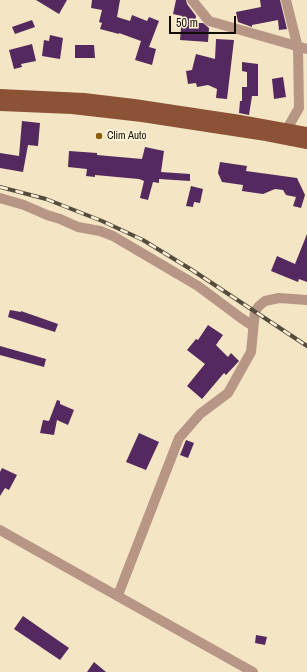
<!DOCTYPE html>
<html>
<head>
<meta charset="utf-8">
<style>
	body { margin:0 }
	#map { position:relative; width:307px; height:672px; overflow:hidden; background:#f4e5c4; font-family:"Archivo Narrow",sans-serif }
	canvas { display:block }
	.scale { position:absolute; left:169px; top:16px; width:67px; height:18px; box-sizing:border-box; border:2px solid #120d03; border-top:0; padding-left:5px; font-size:12px; line-height:14px; white-space:nowrap; color:#120d03; -webkit-text-stroke:3px #fff2d8; paint-order:stroke }
</style>
</head>
<body>
<div id="map">
<canvas width="307" height="672"></canvas>
<div class="scale">50 m</div>
</div>
<script>
const c = document.querySelector('canvas').getContext('2d');
c.lineJoin = 'round';
function fill(path, color) {
  c.fillStyle = color;
  c.fill(path, 'evenodd');
}
function shape(rows) {
  const path = new Path2D();
  for (const r of rows) {
    path.moveTo(r[0], r[1]);
    for (let i = 2; i < r.length; i += 2) path.lineTo(r[i], r[i + 1]);
  }
  return path;
}
function stroke(path, color, width, dash) {
  c.strokeStyle = color;
  c.lineWidth = width;
  c.lineCap = dash ? 'butt' : 'round';
  c.setLineDash(dash || []);
  c.stroke(path);
}
function write(font, color, halo, rows, align = 'center') {
  c.font = font + ' "Archivo Narrow",sans-serif';
  c.lineWidth = 4;
  c.setLineDash([]);
  c.textBaseline = 'middle';
  c.strokeStyle = halo;
  c.fillStyle = color;
  for (const [text, x, y, turn = 0] of rows) {
    c.save();
    c.translate(x, y);
    c.rotate((+turn || 0) * Math.PI / 180);
    c.textAlign = isNaN(turn) ? turn : align;
    if (halo) c.strokeText(text, 0, 0);
    c.fillText(text, 0, 0);
    c.restore();
  }
}
const building = shape([
	[36,0,67,0,59,14],
	[92,0,120,0,117,17,130,21,132,15,147,21,149,17,159,21,149,47,156,49,152,65,135,60,141,41,119,33,119,34,100,29,102,23,99,22,102,10,91,8],
	[176,0,186,0,187,4,196,16,195,23,203,23,209,28,208,42,180,40,182,16,173,14],
	[260,0,280,0,287,29,279,30,278,20,252,25,252,27,238,22,236,12,261,7],
	[32,20,35,27,15,34,12,27],
	[50,35,63,38,60,59,42,56,44,40,49,41],
	[216,39,234,40,227,99,216,98,217,89,208,85,197,87,196,83,188,84,186,71,192,70,196,54,215,59],
	[32,44,36,61,21,64,22,67,14,69,9,50],
	[75,45,94,45,95,58,75,58],
	[242,62,258,64,258,96,252,96,249,115,239,113,240,101,242,101,242,87,247,87,247,72,242,71],
	[283,77,286,97,274,99,272,79],
	[22,121,40,123,38,146,28,145,23,172,0,168,0,153,19,156],
	[145,147,164,151,161,172,190,174,190,181,159,179,159,183,153,182,148,200,140,198,144,181,139,179,95,175,95,177,86,176,87,169,68,167,69,151,97,153,97,155,142,159],
	[220,162,247,166,246,171,297,178,305,195,301,208,293,206,296,197,286,195,283,190,275,189,263,194,242,191,243,185,222,182,218,173],
	[191,186,203,189,200,203,194,202,193,207,186,206],
	[307,234,307,282,299,279,298,282,271,271,277,256,295,264],
	[10,310,21,312,21,311,58,324,55,332,8,317],
	[208,325,223,335,216,345,228,357,231,353,239,361,226,375,224,373,202,399,187,386,205,364,187,350,196,339,198,340],
	[0,346,46,359,44,367,0,355],
	[57,400,60,401,60,404,74,410,68,425,57,420,54,435,40,433,43,420,49,421],
	[139,433,159,442,146,470,126,462],
	[186,440,194,443,188,458,180,455],
	[2,468,17,475,9,490,5,488,0,496,0,472],
	[23,616,69,648,60,660,14,629],
	[256,635,267,637,265,645,255,643],
	[94,662,106,672,87,672]
]);
const minor = shape([
	[192,0,209,21,307,49],
	[286,0,298,48,299,108,287,129],
	[0,198,24,205,47,215,60,219,78,227,100,231,113,236,198,286,241,318,253,326],
	[0,530,253,672],
	[118,595,179,438,200,414,228,393,251,352,255,311,259,306,265,301,279,298,307,300]
]);
const major = shape([
	[0,95,84,99,134,105,240,121,307,133],
	[0,105,72,108,142,116,266,135,307,143]
]);
const rail = shape([
	[0,187,46,199,102,221,143,240,192,270,307,346]
]);
const markers = [
	[99,136,4,"#8c5e05"]
];
const poiNames = [
	["Clim Auto",107,136]
];
fill(building, '#54295f');
stroke(minor, '#b79686', 10);
stroke(major, '#8b5236', 12);
stroke(rail, '#544c3c', 4);
stroke(rail, '#fff2d8', 2.5, [8]);
for (const [x, y, r, color] of markers) {
  const dot = new Path2D();
  dot.arc(x, y, r, 0, 2 * Math.PI);
  c.fillStyle = color;
  c.fill(dot);
  stroke(dot, '#fff2d8', 1.5);
}
write('11px', '#120d03', '#fff2d8', poiNames, 'left');
</script>
</body>
</html>
